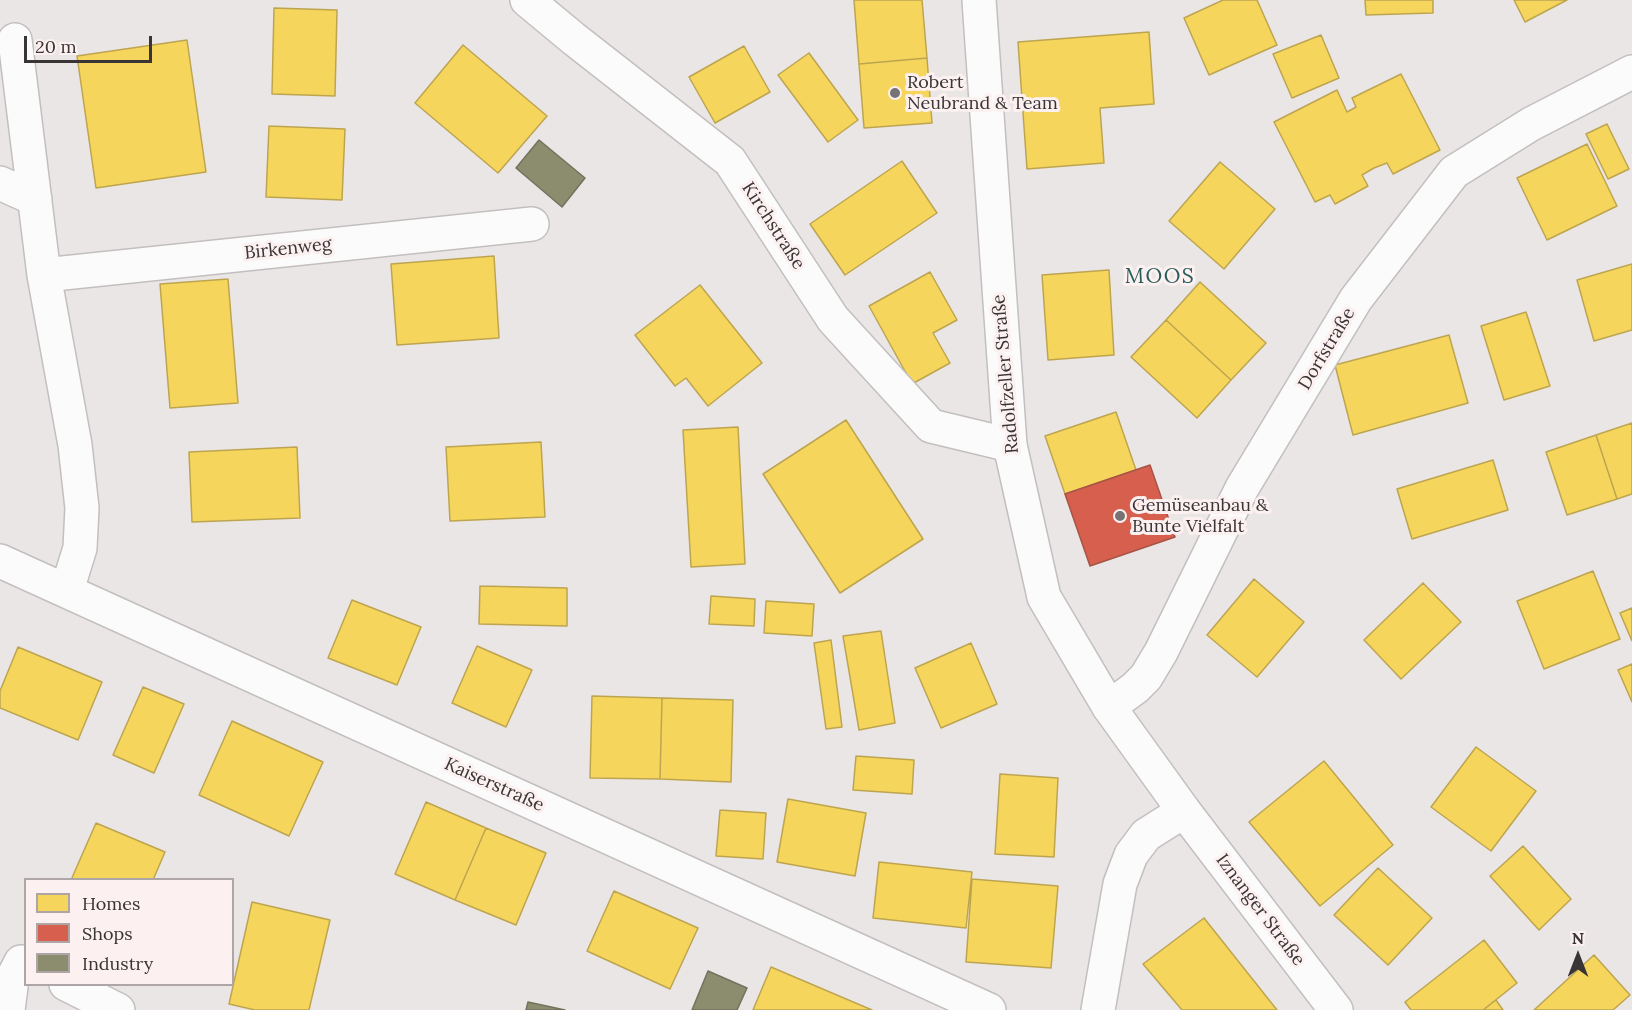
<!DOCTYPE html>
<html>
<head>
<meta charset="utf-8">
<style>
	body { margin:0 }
	#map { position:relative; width:1632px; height:1010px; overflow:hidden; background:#ebe6e6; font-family:Lora,serif }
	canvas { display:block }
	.legend { position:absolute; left:24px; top:878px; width:210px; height:108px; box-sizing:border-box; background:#fcf0f1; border:2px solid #aea5a6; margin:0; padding:8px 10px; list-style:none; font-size:18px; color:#393435 }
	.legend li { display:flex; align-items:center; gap:12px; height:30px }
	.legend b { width:30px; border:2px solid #aea5a6 }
	.north { position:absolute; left:1548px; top:926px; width:60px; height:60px; -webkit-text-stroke:4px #fcf0f1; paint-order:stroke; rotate:0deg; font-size:16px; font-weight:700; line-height:24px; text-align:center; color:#393435 }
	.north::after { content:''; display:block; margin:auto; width:21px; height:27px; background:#393435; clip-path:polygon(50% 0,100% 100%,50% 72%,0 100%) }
	.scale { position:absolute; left:24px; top:36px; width:128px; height:27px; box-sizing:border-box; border:3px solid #393435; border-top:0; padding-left:8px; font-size:18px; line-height:21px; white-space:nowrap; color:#393435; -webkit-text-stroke:4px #fcf0f1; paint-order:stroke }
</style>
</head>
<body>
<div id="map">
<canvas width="1632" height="1010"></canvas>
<ul class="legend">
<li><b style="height:16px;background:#f6d55c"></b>Homes</li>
<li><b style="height:16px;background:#d6604d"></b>Shops</li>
<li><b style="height:16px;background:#8c8c6e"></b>Industry</li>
</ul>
<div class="north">N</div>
<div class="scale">20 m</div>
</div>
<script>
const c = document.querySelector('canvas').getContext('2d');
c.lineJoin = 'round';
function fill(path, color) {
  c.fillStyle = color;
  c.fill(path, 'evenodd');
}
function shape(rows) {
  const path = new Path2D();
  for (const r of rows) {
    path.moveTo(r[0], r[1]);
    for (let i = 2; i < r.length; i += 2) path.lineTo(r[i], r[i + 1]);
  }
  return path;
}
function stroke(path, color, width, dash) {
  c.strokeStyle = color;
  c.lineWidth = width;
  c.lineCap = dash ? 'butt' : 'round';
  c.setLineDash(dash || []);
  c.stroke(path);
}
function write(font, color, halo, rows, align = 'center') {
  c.font = font + ' Lora,serif';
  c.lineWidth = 6;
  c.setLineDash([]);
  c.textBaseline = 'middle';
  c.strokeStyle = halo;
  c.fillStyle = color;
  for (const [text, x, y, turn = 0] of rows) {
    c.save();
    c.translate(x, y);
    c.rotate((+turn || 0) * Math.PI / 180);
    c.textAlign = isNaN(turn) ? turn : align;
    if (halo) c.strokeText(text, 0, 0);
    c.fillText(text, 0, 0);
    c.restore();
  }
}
const homes = shape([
	[854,0,922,0,927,58,859,64,854,0],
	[1223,0,1257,0,1277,45,1209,75,1184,18,1223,0],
	[1365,0,1433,0,1433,13,1366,15,1365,0],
	[1514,0,1567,0,1525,22,1514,0],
	[274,8,337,10,335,96,272,94,274,8],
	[1149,32,1154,104,1100,108,1104,163,1027,169,1018,42,1149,32],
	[1321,35,1339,78,1292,98,1273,54,1321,35],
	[187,40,206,172,96,188,77,56,187,40],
	[463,45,547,116,498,173,415,103,463,45],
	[744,46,770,92,715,123,689,77,744,46],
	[809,53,858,120,828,142,778,75,809,53],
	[927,58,932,123,864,128,859,64,927,58],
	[1401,74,1440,150,1393,174,1387,163,1374,168,1362,175,1368,186,1335,204,1330,195,1315,202,1274,122,1337,90,1347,112,1356,107,1352,98,1401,74],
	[1607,124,1629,169,1608,179,1586,134,1607,124],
	[269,126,345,129,342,200,266,197,269,126],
	[1587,144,1617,206,1547,240,1517,178,1587,144],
	[902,161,937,213,845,275,810,224,902,161],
	[1220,162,1275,209,1224,269,1169,221,1220,162],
	[494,256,499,338,397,345,391,264,494,256],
	[1632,264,1632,330,1594,341,1577,280,1632,264],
	[1109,270,1114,355,1048,360,1042,275,1109,270],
	[930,272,957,320,933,333,950,363,912,384,869,306,930,272],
	[228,279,238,403,170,408,160,284,228,279],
	[1200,282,1266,343,1231,380,1166,320,1200,282],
	[700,285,762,363,708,406,686,378,675,386,635,335,700,285],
	[1526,312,1550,386,1504,400,1481,326,1526,312],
	[1166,320,1231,380,1197,418,1131,357,1166,320],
	[1449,335,1468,403,1353,435,1335,365,1449,335],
	[1116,412,1136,470,1065,494,1045,436,1116,412],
	[846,420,923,539,840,593,763,474,846,420],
	[1632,423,1632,494,1617,499,1596,435,1632,423],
	[738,427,745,564,691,567,683,430,738,427],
	[1596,435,1617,499,1567,515,1546,452,1596,435],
	[541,442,545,517,450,521,446,447,541,442],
	[297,447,300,518,192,522,189,452,297,447],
	[1493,460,1508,510,1412,539,1397,489,1493,460],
	[1593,571,1620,639,1544,669,1517,601,1593,571],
	[1254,579,1304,622,1257,677,1207,635,1254,579],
	[1423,583,1461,622,1401,679,1364,640,1423,583],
	[480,586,567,588,567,626,479,624,480,586],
	[711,596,755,599,754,626,709,624,711,596],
	[352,600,421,627,397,685,328,658,352,600],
	[766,601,814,604,812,636,764,633,766,601],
	[1632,608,1632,641,1620,613,1632,608],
	[881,631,895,723,859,730,843,636,881,631],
	[831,640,842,727,826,729,814,643,831,640],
	[971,643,997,704,941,728,915,668,971,643],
	[477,646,532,670,506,727,452,703,477,646],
	[18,647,102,682,78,740,0,708,0,691,18,647],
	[1632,664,1632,702,1618,670,1632,664],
	[143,687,184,704,154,773,113,755,143,687],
	[592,696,662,698,660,779,590,778,592,696],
	[662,698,733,700,731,782,660,779,662,698],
	[232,721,323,762,289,836,199,795,232,721],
	[1476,747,1536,791,1491,851,1431,807,1476,747],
	[856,756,914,760,912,794,853,790,856,756],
	[1324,761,1393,845,1320,906,1249,822,1324,761],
	[1000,774,1058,778,1054,857,995,854,1000,774],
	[788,799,866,813,855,876,777,862,788,799],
	[426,802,486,828,455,900,395,874,426,802],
	[720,810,766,813,763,859,716,856,720,810],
	[96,823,165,852,153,880,71,880,96,823],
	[486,828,546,853,516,925,455,900,486,828],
	[1523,846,1571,899,1539,930,1490,876,1523,846],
	[879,862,972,872,966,928,873,918,879,862],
	[1378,868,1432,918,1388,965,1334,915,1378,868],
	[972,879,1058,886,1051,968,966,962,972,879],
	[614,891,698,928,670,989,587,951,614,891],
	[252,902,330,920,309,1010,255,1010,229,1004,252,902],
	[1204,918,1277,1010,1182,1010,1143,964,1204,918],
	[1484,940,1517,983,1483,1010,1411,1010,1405,1002,1484,940],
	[1594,955,1630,995,1613,1010,1534,1010,1594,955],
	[771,967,872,1010,753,1010,771,967],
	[1496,1000,1503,1010,1483,1010,1496,1000]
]);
const shops = shape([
	[1150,465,1175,537,1090,566,1065,494,1150,465]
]);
const industry = shape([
	[539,140,585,178,562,207,516,168,539,140],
	[708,971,747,988,737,1010,692,1010,708,971],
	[528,1002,565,1010,526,1010,528,1002]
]);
const minor = shape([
	[527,0,574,39,730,161,833,319,931,426,1010,445],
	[15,40,44,275,75,445,82,508,80,548,67,590],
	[0,183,35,199],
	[44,275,532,224],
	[0,561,989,1010],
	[1109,707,1135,688,1146,677,1161,652,1242,488,1356,299,1454,172,1531,124,1632,72],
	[66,984,118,1010],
	[8,1010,12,979,21,962]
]);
const secondary = shape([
	[979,0,1010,445,1044,597,1109,707,1184,811,1336,1010],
	[1098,1010,1120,884,1131,855,1146,835,1184,811]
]);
const markers = [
	[895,93,6,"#777273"],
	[1120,516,6,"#777273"]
];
const poiNames = [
	["Robert",907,83],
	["Neubrand & Team",907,104],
	["Gemüseanbau &",1132,506],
	["Bunte Vielfalt",1132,527]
];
const streetNames = [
	["Kirchstraße",773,226,57],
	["Birkenweg",288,249,-6],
	["Dorfstraße",1327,349,-59],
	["Radolfzeller Straße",1006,374,-95],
	["Kaiserstraße",494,785,24],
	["Iznanger Straße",1260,910,53]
];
const quarterNames = [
	["MOOS",1160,277]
];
fill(homes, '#f6d55c');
stroke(homes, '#bda550', 1.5);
fill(shops, '#d6604d');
stroke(shops, '#a75346', 1.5);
fill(industry, '#8c8c6e');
stroke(industry, '#73725d', 1.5);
stroke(minor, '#c3bfbf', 36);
stroke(secondary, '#c3bfbf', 36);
stroke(minor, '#fcfbfb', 33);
stroke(secondary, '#fcfbfb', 33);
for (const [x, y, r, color] of markers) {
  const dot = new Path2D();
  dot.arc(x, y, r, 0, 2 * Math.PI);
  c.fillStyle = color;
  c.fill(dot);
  stroke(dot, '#fcf0f1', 2);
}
write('18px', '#393435', '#fcf0f1', poiNames, 'left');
write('18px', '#393435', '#fcf0f1', streetNames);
c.letterSpacing = '1.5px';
write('21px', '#255e5b', '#fcf0f1', quarterNames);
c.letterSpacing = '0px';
</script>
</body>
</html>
